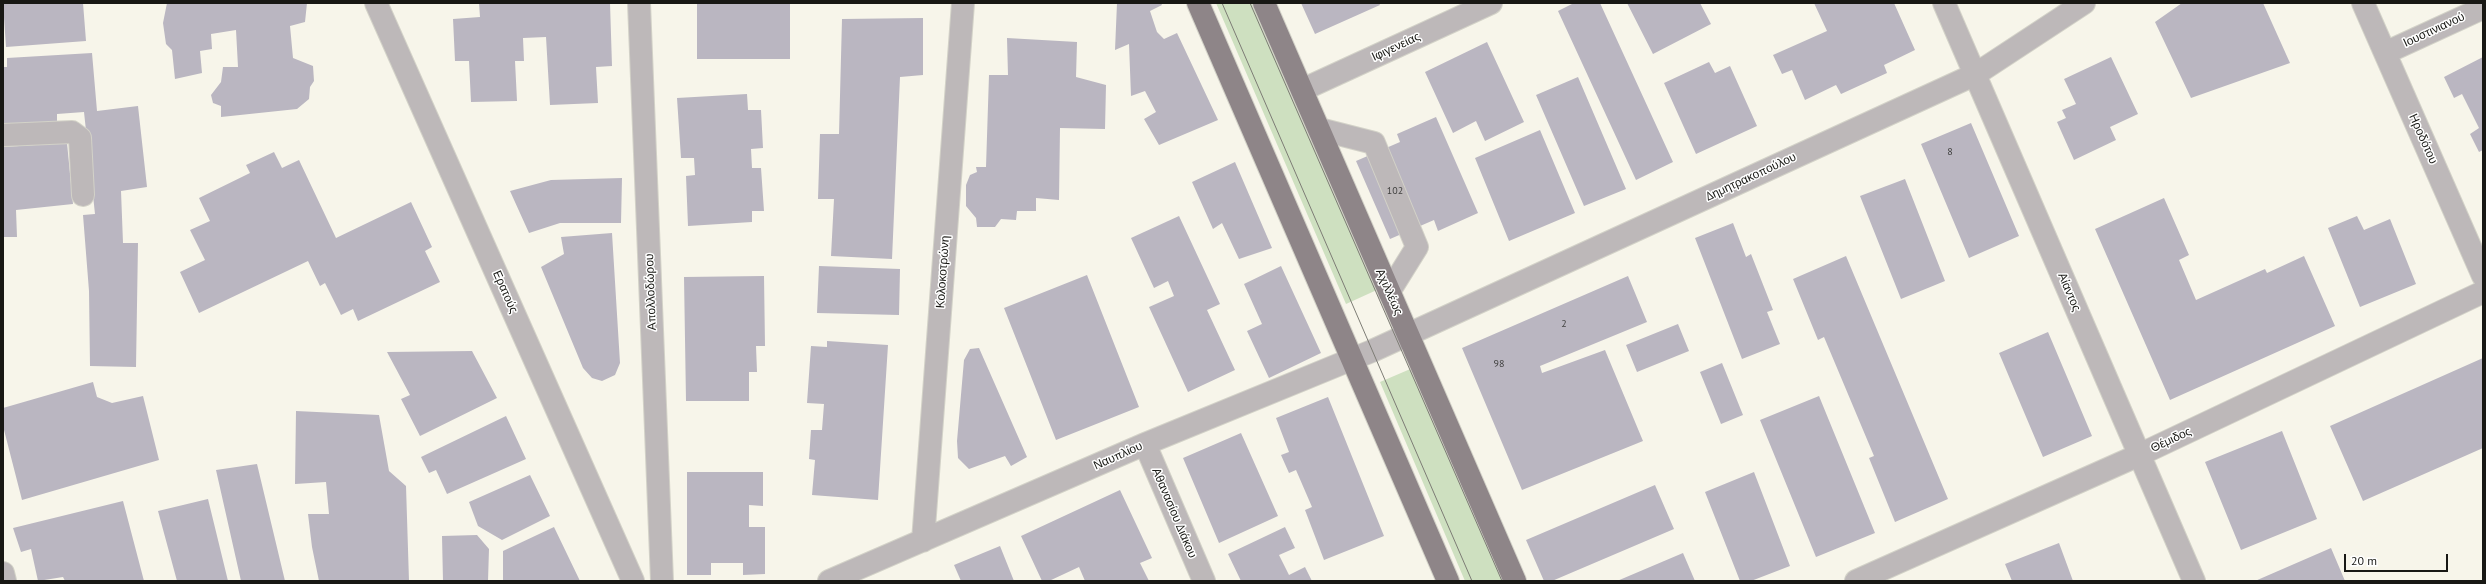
<!DOCTYPE html>
<html>
<head>
<meta charset="utf-8">
<style>
	body { margin:0 }
	#map { position:relative; width:2486px; height:584px; overflow:hidden; background:#f7f5ea; font-family:"PT Sans",sans-serif }
	canvas { display:block }
	.frame { position:absolute; inset:0; border:4px solid #181814; pointer-events:none }
	.scale { position:absolute; left:2344px; top:554px; width:104px; height:18px; box-sizing:border-box; border:2px solid #181814; border-top:0; padding-left:5px; font-size:12px; line-height:14px; white-space:nowrap; color:#181814; -webkit-text-stroke:3px #fff; paint-order:stroke }
</style>
</head>
<body>
<div id="map">
<canvas width="2486" height="584"></canvas>
<div class="frame"></div>
<div class="scale">20 m</div>
</div>
<script>
const c = document.querySelector('canvas').getContext('2d');
c.lineJoin = 'round';
function fill(path, color) {
  c.fillStyle = color;
  c.fill(path, 'evenodd');
}
function shape(rows) {
  const path = new Path2D();
  for (const r of rows) {
    path.moveTo(r[0], r[1]);
    for (let i = 2; i < r.length; i += 2) path.lineTo(r[i], r[i + 1]);
  }
  return path;
}
function stroke(path, color, width, dash) {
  c.strokeStyle = color;
  c.lineWidth = width;
  c.lineCap = dash ? 'butt' : 'round';
  c.setLineDash(dash || []);
  c.stroke(path);
}
function write(font, color, halo, rows, align = 'center') {
  c.font = font + ' "PT Sans",sans-serif';
  c.lineWidth = 3;
  c.setLineDash([]);
  c.textBaseline = 'middle';
  c.strokeStyle = halo;
  c.fillStyle = color;
  for (const [text, x, y, turn = 0] of rows) {
    c.save();
    c.translate(x, y);
    c.rotate((+turn || 0) * Math.PI / 180);
    c.textAlign = isNaN(turn) ? turn : align;
    if (halo) c.strokeText(text, 0, 0);
    c.fillText(text, 0, 0);
    c.restore();
  }
}
const green = shape([
	[1216,3,1255,3,1379,289,1346,304],
	[1415,367,1506,581,1465,581,1380,382]
]);
const building = shape([
	[3,3,83,3,86,41,6,47],
	[167,3,307,3,305,22,290,26,293,58,313,66,314,81,310,87,309,99,297,109,221,117,221,106,213,103,211,95,221,82,223,67,238,67,236,30,211,34,212,49,200,51,202,73,175,79,172,50,166,44,163,23],
	[479,3,610,3,612,66,596,67,598,103,550,105,546,37,523,38,524,61,515,61,517,101,471,102,469,61,455,61,453,19,480,17],
	[697,3,790,3,790,59,697,59],
	[1117,3,1161,3,1162,5,1150,11,1157,32,1164,39,1177,33,1218,120,1159,145,1144,119,1156,112,1145,91,1131,96,1129,44,1115,50],
	[1301,3,1379,3,1380,5,1315,34],
	[1574,3,1600,3,1673,162,1636,180,1558,11],
	[1627,3,1700,3,1711,24,1653,54],
	[1814,3,1894,3,1915,50,1884,65,1887,73,1841,94,1836,85,1805,100,1792,70,1782,74,1773,55,1827,31],
	[2182,3,2263,3,2290,63,2191,98,2155,22],
	[923,18,923,75,900,77,892,259,831,256,834,199,818,199,820,134,839,134,842,19],
	[1007,38,1077,42,1076,77,1106,85,1105,129,1060,128,1059,200,1036,198,1036,211,1017,211,1016,220,1001,219,995,227,977,227,976,218,966,206,966,185,970,175,977,172,976,167,986,167,989,75,1008,75],
	[1487,42,1524,122,1485,141,1476,121,1453,133,1425,72],
	[92,53,97,111,138,106,147,187,121,191,123,243,138,243,136,367,90,366,89,291,83,215,95,214,84,112,57,114,57,123,3,126,3,67,7,67,7,58],
	[2111,57,2138,114,2110,127,2116,140,2074,160,2057,122,2066,118,2062,110,2076,104,2064,79],
	[2483,57,2483,150,2479,152,2470,134,2479,128,2462,94,2454,98,2444,77],
	[1709,62,1715,73,1730,66,1757,126,1696,154,1664,83],
	[1578,77,1626,189,1584,206,1536,95],
	[747,94,748,110,761,110,763,148,751,149,752,168,761,168,764,211,752,211,752,222,688,226,686,176,695,175,694,158,681,158,677,98],
	[1436,117,1478,213,1438,231,1434,220,1390,239,1356,161,1400,142,1397,134],
	[1971,123,2019,236,1969,258,1921,144],
	[1540,130,1575,213,1509,241,1475,158],
	[67,143,73,204,16,210,17,237,3,237,3,147],
	[274,152,282,168,299,160,336,238,411,202,432,247,425,251,440,282,358,321,353,309,341,315,325,283,320,286,308,261,199,313,180,272,205,260,190,230,210,221,199,198,250,173,246,165],
	[1235,162,1272,248,1239,259,1222,223,1213,229,1192,182],
	[622,178,621,223,560,223,529,233,510,191,551,180],
	[1905,179,1945,281,1901,299,1860,196],
	[2164,198,2189,255,2179,260,2196,300,2265,269,2267,273,2304,256,2335,326,2170,400,2095,229],
	[1179,216,1220,304,1207,310,1235,370,1188,392,1149,307,1174,296,1168,281,1154,288,1131,238],
	[2357,216,2364,230,2390,219,2416,284,2360,307,2328,228],
	[1733,223,1746,257,1751,254,1773,310,1767,312,1780,344,1742,359,1695,238],
	[612,233,620,363,615,375,602,381,592,378,583,368,541,267,564,254,561,237],
	[1846,256,1948,499,1895,522,1869,458,1874,456,1824,337,1818,340,1793,279],
	[819,266,900,269,899,315,817,313],
	[1281,266,1321,353,1269,378,1247,331,1262,324,1244,284],
	[1087,275,1139,407,1056,440,1004,308],
	[764,276,765,346,756,346,757,372,749,372,749,401,686,401,684,277],
	[1628,276,1647,322,1540,366,1542,373,1605,350,1643,441,1522,490,1462,348],
	[1678,324,1689,351,1637,372,1626,345],
	[2048,332,2092,436,2043,457,1999,353],
	[827,341,888,345,878,500,812,495,815,460,809,459,811,430,822,430,824,404,807,403,811,346,827,347],
	[979,348,1027,457,1011,466,1005,456,969,469,958,458,957,441,964,360,970,349],
	[472,351,497,398,420,436,401,399,410,395,387,352],
	[2483,358,2483,448,2363,501,2330,426],
	[1722,363,1743,415,1721,424,1700,372],
	[93,382,97,397,112,403,143,396,159,460,22,500,3,426,3,408],
	[1819,396,1875,533,1816,557,1760,420],
	[1328,397,1384,536,1324,560,1305,510,1312,507,1296,470,1289,473,1281,455,1289,452,1276,418],
	[296,411,379,415,389,471,406,486,409,581,319,581,312,547,308,514,329,514,326,482,295,484],
	[506,416,526,459,447,494,436,470,429,473,421,457],
	[2282,431,2317,519,2241,550,2205,462],
	[1241,433,1278,516,1219,543,1183,458],
	[257,464,285,581,241,581,216,470],
	[687,472,763,472,763,506,749,505,749,527,765,527,765,574,743,575,743,563,711,563,711,575,687,575],
	[1754,472,1790,566,1751,581,1740,581,1705,492],
	[530,475,550,516,502,540,478,526,469,502],
	[1655,485,1674,529,1552,581,1544,581,1526,540],
	[1120,490,1152,558,1140,563,1149,581,1085,581,1079,567,1049,581,1042,581,1021,536],
	[208,499,228,581,177,581,158,511],
	[123,501,144,581,65,581,63,577,38,581,31,549,21,552,13,528],
	[554,527,580,581,503,581,503,551],
	[1285,527,1295,548,1279,555,1289,575,1305,567,1312,581,1241,581,1228,554],
	[477,535,489,549,488,581,443,581,442,536],
	[2059,543,2073,581,2012,581,2005,564],
	[1000,546,1014,581,961,581,954,565],
	[2331,548,2345,581,2255,581],
	[1683,553,1695,581,1617,581]
]);
const minor = shape([
	[376,3,633,581],
	[639,3,662,581],
	[1944,3,2194,581],
	[2363,3,2483,276],
	[2385,53,2483,8],
	[1302,90,1491,3],
	[1319,129,1374,143,1417,247,1389,292],
	[3,135,72,132,80,138,83,195],
	[1145,444,1204,581],
	[923,541,963,3],
	[3,573,5,581],
	[829,581,1145,444,1372,351,1976,74,2084,3],
	[1856,581,2139,455,2483,292]
]);
const major = shape([
	[1198,3,1448,581],
	[1264,3,1515,581]
]);
const tram = shape([
	[1222,3,1472,581],
	[1250,3,1502,581]
]);
const numberNames = [
	["8",1950,152],
	["102",1395,191],
	["2",1564,324],
	["98",1499,364]
];
const streetNames = [
	["Ιουστινιανού",2434,30,-25],
	["Ιφιγενείας",1396,47,-25],
	["Ηροδότου",2423,139,66],
	["Δημητρακοπούλου",1751,177,-25],
	["Κολοκοτρώνη",943,272,-86],
	["Ερατούς",505,292,66],
	["Απολλοδώρου",651,292,-92],
	["Αχιλλέως",1389,292,66],
	["Αίαντος",2069,292,67],
	["Θέμιδος",2171,440,-25],
	["Ναυπλίου",1118,456,-24],
	["Αθανασίου Διάκου",1174,513,67]
];
fill(green, '#cee0c0');
fill(building, '#bab6c1');
stroke(minor, '#d3d2c8', 24);
stroke(major, '#d3d2c8', 24);
stroke(minor, '#bdb8b9', 22);
stroke(major, '#8e8588', 22);
stroke(tram, '#7d7c75', 1);
write('10px', '#40403f', null, numberNames);
write('12px', '#181814', '#fff', streetNames);
</script>
</body>
</html>
